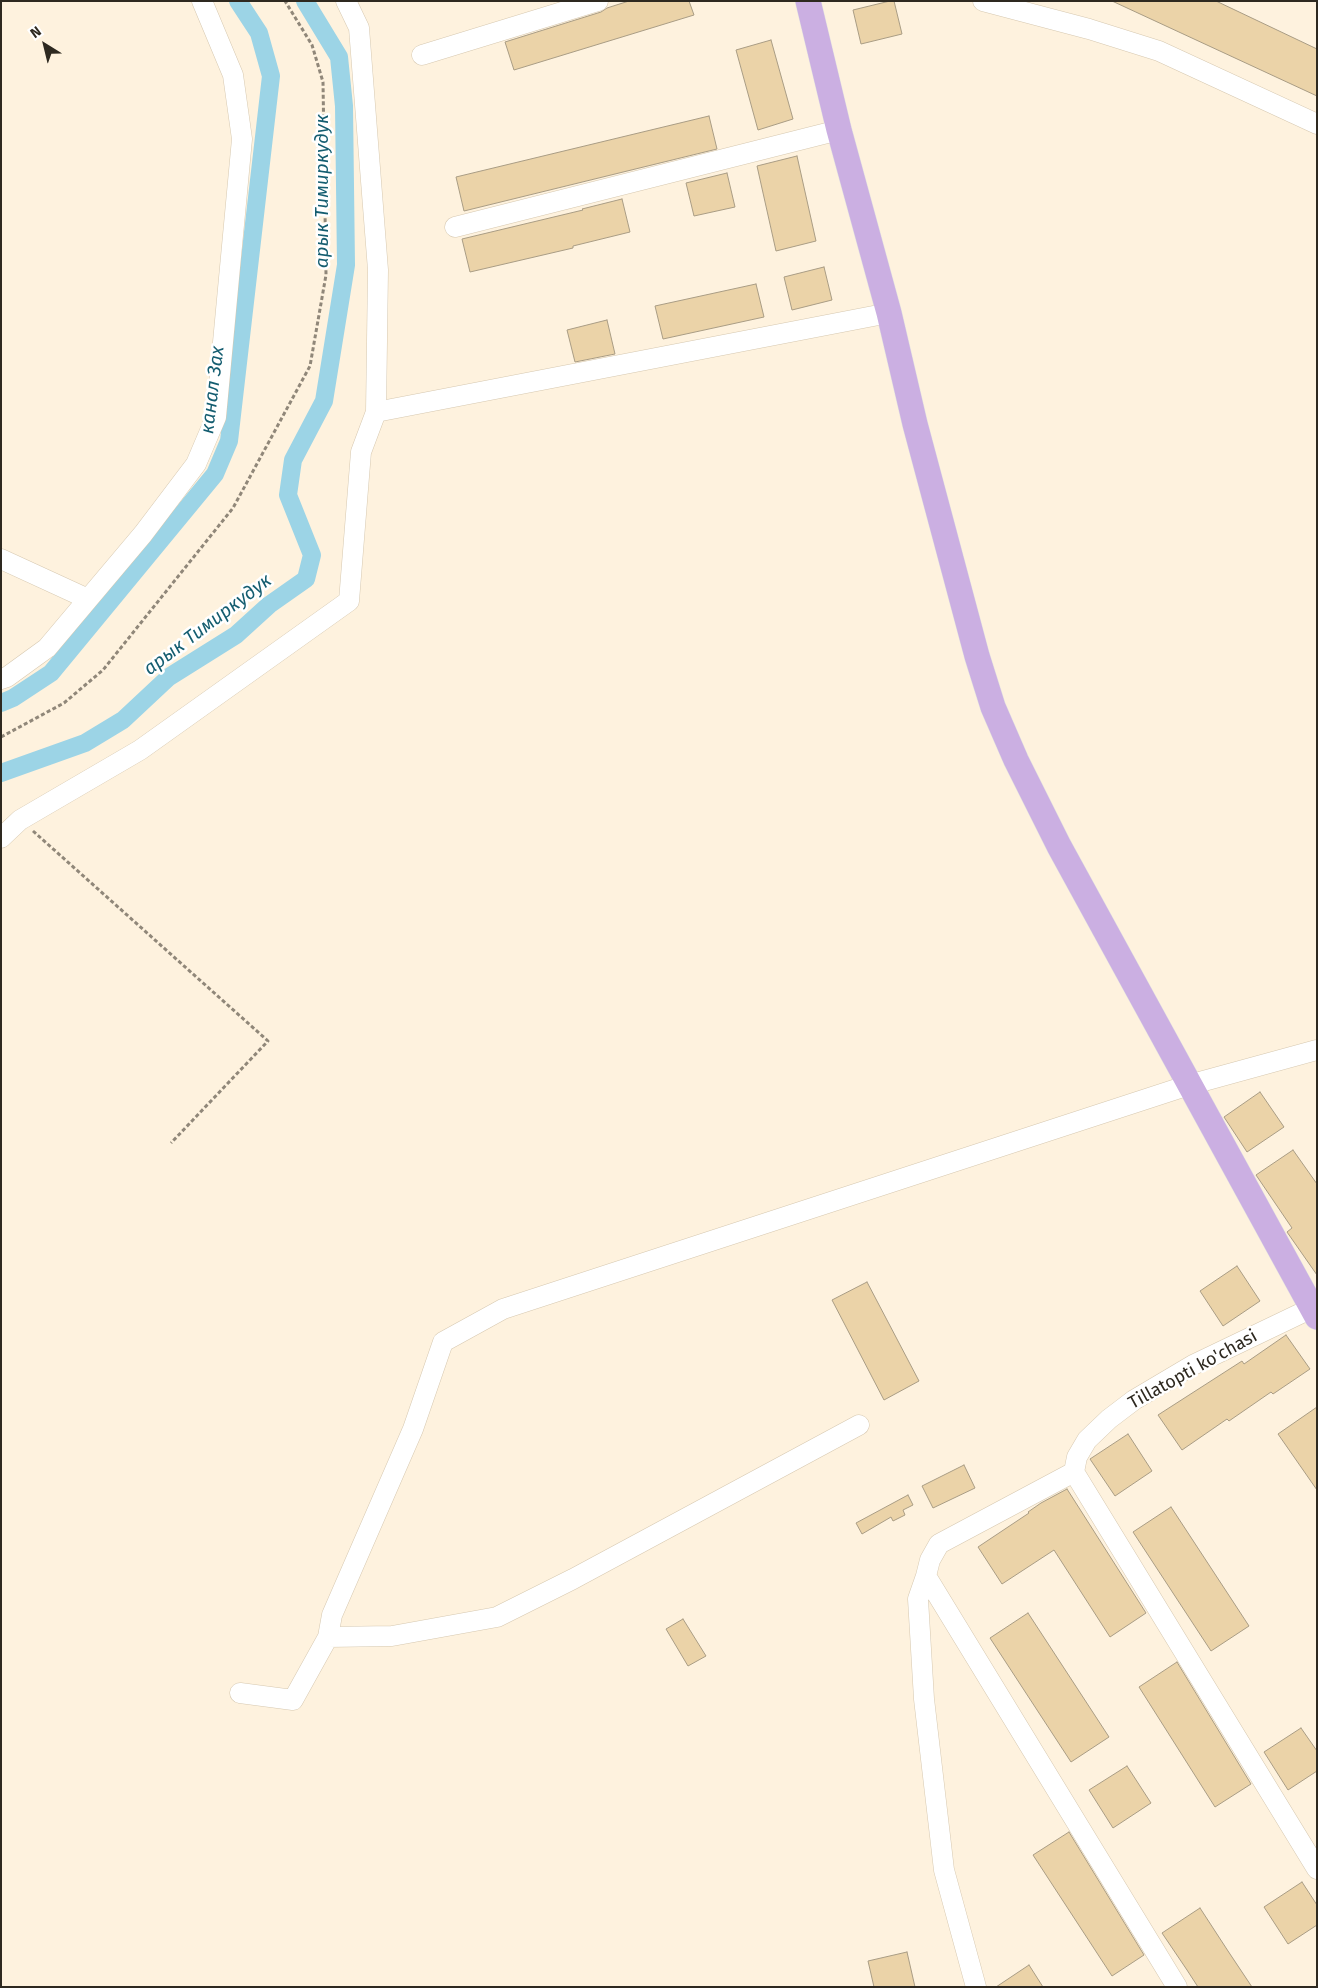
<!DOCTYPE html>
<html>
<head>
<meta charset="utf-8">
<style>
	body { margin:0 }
	#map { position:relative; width:1318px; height:1988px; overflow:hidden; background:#fef2de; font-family:"Fira Sans",sans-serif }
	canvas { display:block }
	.frame { position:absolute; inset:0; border:2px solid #2e2920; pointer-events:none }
	.north { position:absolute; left:20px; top:20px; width:50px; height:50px; -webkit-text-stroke:4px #fff; paint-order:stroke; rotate:324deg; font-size:14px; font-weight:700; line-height:20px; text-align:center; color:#2e2920 }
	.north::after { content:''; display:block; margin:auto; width:18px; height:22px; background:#2e2920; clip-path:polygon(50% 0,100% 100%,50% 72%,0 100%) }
</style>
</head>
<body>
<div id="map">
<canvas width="1318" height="1988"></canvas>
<div class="frame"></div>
<div class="north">N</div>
</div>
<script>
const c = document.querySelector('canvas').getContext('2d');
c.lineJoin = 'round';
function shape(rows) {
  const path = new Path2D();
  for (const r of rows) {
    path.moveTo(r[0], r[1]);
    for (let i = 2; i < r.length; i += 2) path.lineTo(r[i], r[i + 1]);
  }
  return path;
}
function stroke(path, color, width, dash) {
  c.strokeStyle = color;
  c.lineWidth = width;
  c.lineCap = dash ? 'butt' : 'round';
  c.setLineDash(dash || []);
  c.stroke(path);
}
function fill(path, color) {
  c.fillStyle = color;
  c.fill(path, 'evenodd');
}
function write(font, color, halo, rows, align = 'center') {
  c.font = font + ' "Fira Sans",sans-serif';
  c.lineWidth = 5;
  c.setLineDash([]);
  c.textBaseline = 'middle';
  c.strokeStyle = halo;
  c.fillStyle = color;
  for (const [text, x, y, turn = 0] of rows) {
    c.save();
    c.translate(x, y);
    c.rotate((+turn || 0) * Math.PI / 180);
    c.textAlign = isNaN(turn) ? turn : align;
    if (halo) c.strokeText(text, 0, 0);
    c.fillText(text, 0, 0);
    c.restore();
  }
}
const canal = shape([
	[1,703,13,698,51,673,215,474,229,441,271,76,259,33,238,1],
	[1,773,85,743,123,720,169,677,236,635,269,605,306,579,312,555,288,495,293,460,324,401,346,265,344,106,339,57,305,1]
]);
const building = shape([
	[629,1,689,1,694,15,514,70,505,42,601,12,607,8,629,1],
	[890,1,894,1,902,34,861,44,853,10,890,1],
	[1112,1,1216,1,1317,49,1317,96,1112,1],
	[771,40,793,119,758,130,736,50,771,40],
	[709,116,717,149,464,211,456,177,709,116],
	[797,156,816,241,776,251,757,166,797,156],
	[727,173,735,207,694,216,686,183,727,173],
	[622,199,630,232,573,246,573,248,470,272,462,239,583,210,582,209,622,199],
	[824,267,832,300,792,310,784,277,824,267],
	[756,284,764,317,663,339,655,306,756,284],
	[607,320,615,354,575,362,567,330,607,320],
	[1260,1092,1284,1127,1247,1152,1224,1117,1260,1092],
	[1293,1150,1317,1184,1317,1275,1287,1232,1292,1228,1256,1175,1293,1150],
	[1237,1266,1260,1301,1223,1326,1200,1291,1237,1266],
	[867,1282,919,1381,884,1400,832,1300,867,1282],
	[1286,1335,1310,1369,1273,1394,1271,1392,1229,1421,1227,1419,1182,1450,1158,1415,1242,1361,1244,1364,1286,1335],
	[1317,1407,1317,1490,1278,1434,1317,1407],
	[1128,1434,1152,1471,1115,1496,1090,1459,1128,1434],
	[964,1465,975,1488,933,1508,922,1486,964,1465],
	[1067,1489,1146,1613,1110,1637,1054,1550,1002,1584,978,1547,1029,1513,1028,1512,1041,1503,1067,1489],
	[908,1495,913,1505,903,1510,905,1515,893,1521,891,1517,862,1534,856,1523,908,1495],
	[1171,1507,1249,1626,1211,1651,1133,1532,1171,1507],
	[1028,1613,1109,1737,1071,1762,990,1638,1028,1613],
	[683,1619,706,1656,688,1666,666,1629,683,1619],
	[1177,1662,1251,1784,1215,1807,1139,1687,1177,1662],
	[1301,1728,1317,1751,1317,1771,1288,1790,1264,1752,1301,1728],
	[1127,1766,1151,1803,1113,1828,1089,1790,1127,1766],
	[1069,1832,1144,1955,1112,1976,1033,1855,1069,1832],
	[1302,1882,1317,1905,1317,1925,1288,1944,1264,1907,1302,1882],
	[1200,1908,1228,1951,1252,1987,1198,1987,1187,1970,1162,1933,1200,1908],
	[907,1952,915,1987,874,1987,868,1961,907,1952],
	[1029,1965,1043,1987,996,1987,1029,1965]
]);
const path = shape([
	[1,737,64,703,103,670,233,508,310,366,326,275,323,82,312,45,285,1],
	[33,831,268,1041,171,1143]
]);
const minor = shape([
	[983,1,1089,29,1159,51,1317,124],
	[422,55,598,1],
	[455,227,839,130],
	[376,412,889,313],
	[1,559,88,599],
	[1,679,7,677,47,648,143,534,196,464,216,417,242,139,233,75,202,1],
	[1,838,20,820,140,750,349,601,361,452,376,412,378,270,359,28,346,1],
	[1074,1472,939,1544,930,1560,926,1576,1177,1987],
	[1074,1472,1317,1869],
	[1074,1472,1077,1457,1087,1440,1109,1419,1134,1400,1193,1365,1312,1308],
	[926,1576,918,1599,924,1699,944,1870,976,1987],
	[328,1637,392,1636,497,1617,573,1579,859,1425],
	[240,1693,293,1700,328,1637,332,1615,413,1429,443,1342,503,1309,1189,1085,1317,1050]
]);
const major = shape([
	[808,1,839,130,889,313,915,424,977,656,993,707,1016,760,1059,846,1317,1317]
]);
const streetNames = [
	["Tillatopti ko'chasi",1193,1370,-29]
];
const waterNames = [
	["арык Тимиркудук",323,191,-90],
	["канал Зах",213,390,-83],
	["арык Тимиркудук",208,625,-37]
];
stroke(canal, '#9cd4e6', 18);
fill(building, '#ebd3a8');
stroke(building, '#a99c84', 1);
stroke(minor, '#d6c8b0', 21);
stroke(major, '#e2e1e0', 26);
stroke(path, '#908779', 3, [4, 2.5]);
stroke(minor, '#fff', 20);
stroke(major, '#cbafe2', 25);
write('18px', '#2e2920', '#fff', streetNames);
write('italic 19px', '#145d70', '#fff', waterNames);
</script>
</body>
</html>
